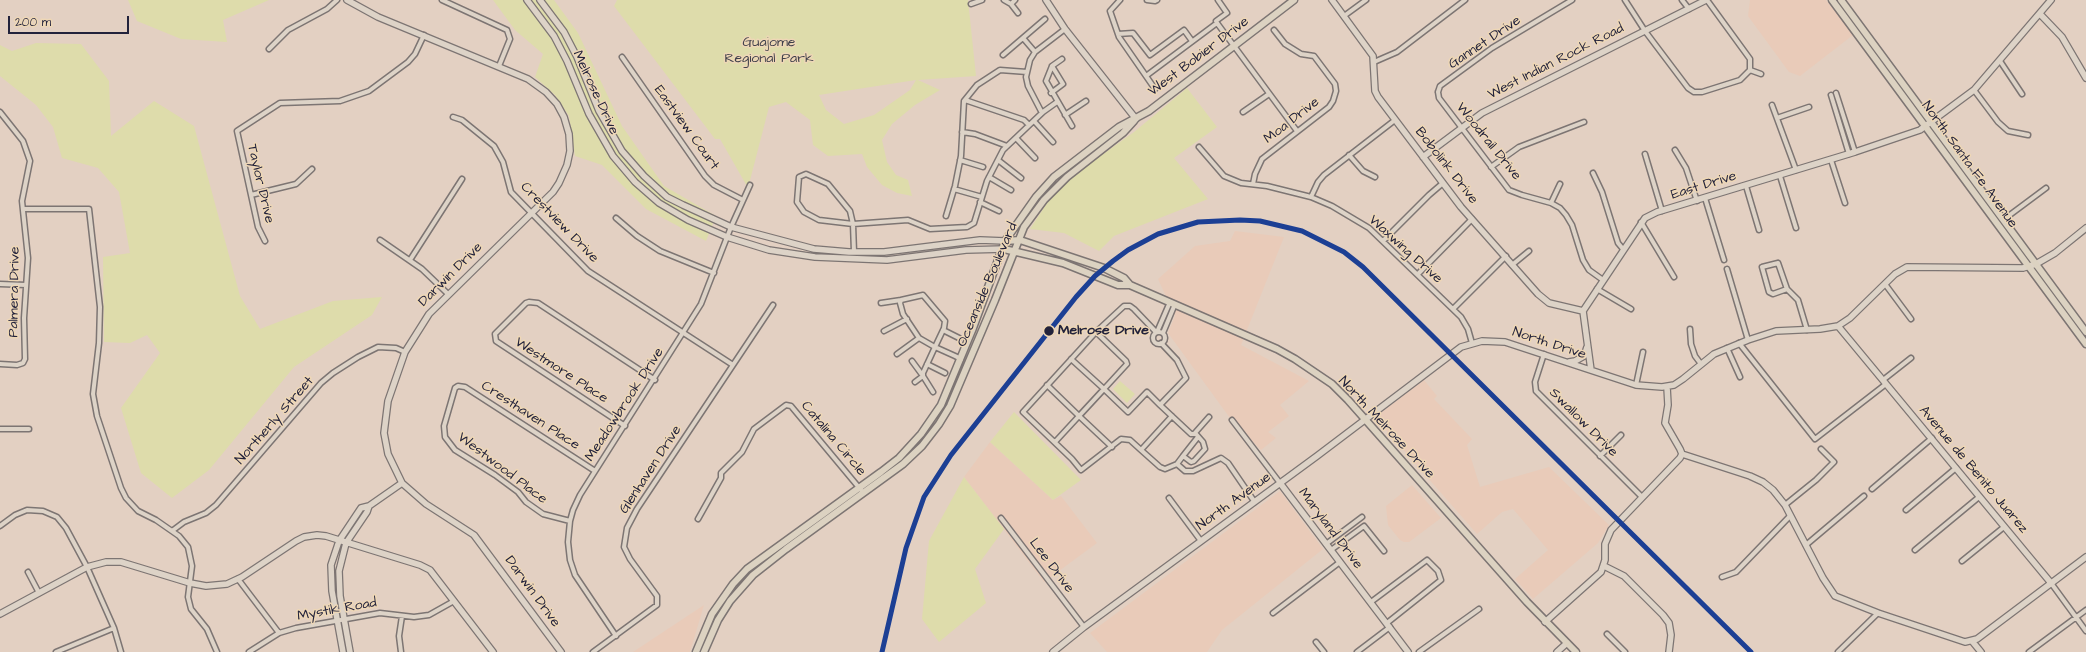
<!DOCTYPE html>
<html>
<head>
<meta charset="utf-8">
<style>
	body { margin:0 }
	#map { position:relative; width:2086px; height:652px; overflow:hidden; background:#e3d0c2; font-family:"Architects Daughter",sans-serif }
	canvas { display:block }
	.scale { position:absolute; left:8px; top:16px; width:121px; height:18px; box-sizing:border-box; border:2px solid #22223b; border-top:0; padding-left:5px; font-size:12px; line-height:14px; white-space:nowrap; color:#22223b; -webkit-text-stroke:3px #eed7b6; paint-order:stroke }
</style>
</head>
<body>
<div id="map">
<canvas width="2086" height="652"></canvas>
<div class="scale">200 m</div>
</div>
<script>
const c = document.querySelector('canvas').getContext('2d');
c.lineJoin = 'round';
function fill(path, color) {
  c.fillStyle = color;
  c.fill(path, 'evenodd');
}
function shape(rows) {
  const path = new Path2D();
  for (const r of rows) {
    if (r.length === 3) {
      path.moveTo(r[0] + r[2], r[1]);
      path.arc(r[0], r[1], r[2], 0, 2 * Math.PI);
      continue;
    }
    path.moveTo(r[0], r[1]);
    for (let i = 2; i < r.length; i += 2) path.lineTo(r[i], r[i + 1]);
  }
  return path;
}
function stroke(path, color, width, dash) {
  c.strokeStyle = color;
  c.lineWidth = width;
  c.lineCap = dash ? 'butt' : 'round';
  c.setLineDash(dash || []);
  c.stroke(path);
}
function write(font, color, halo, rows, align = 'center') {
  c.font = font + ' "Architects Daughter",sans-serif';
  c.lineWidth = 3;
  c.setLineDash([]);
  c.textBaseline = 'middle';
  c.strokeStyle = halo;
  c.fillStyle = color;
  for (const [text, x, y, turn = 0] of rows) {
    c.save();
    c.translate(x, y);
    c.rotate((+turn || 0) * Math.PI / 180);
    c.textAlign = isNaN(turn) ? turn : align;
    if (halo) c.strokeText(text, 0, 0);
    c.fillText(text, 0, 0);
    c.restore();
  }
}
const built = shape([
	[1750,0,1826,0,1853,35,1800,76,1789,72,1748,16],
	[1235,231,1284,237,1241,345,1309,381,1280,405,1289,416,1268,432,1276,438,1261,450,1230,418,1168,333,1175,316,1158,279,1195,246,1230,241],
	[1424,380,1437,396,1434,399,1472,439,1467,445,1480,487,1549,467,1609,525,1598,543,1533,599,1515,579,1548,550,1513,509,1502,512,1477,534,1378,421,1378,415],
	[990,442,1053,500,1061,496,1097,543,1044,582,964,477],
	[1412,485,1441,518,1409,542,1404,542,1400,540,1388,525,1386,506],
	[1280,491,1323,549,1222,630,1207,652,1107,652,1090,633],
	[704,605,690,652,633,652]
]);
const green = shape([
	[128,0,269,0,223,20,227,42,181,39,137,21],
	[493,0,554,0,578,33,622,126,664,186,716,216,706,241,646,209,602,165,575,156,569,116,555,95,535,77,543,54,515,30],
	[617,0,968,0,976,76,918,80,940,90,915,105,892,124,882,140,887,162,896,175,908,180,912,196,897,193,882,185,867,167,862,154,828,156,813,145,810,120,786,102,769,107,748,188,720,139,715,139,614,6],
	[916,80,910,90,874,115,844,124,826,110,819,95],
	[36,43,81,44,109,81,111,136,154,101,194,126,240,296,260,329,333,301,382,297,372,315,294,367,209,470,172,498,141,473,121,408,160,353,147,335,130,343,104,342,103,257,130,253,119,192,98,168,62,158,53,127,36,105,0,76,0,45,12,51],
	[1187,88,1217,127,1174,158,1208,199,1114,236,1099,251,1064,233,1030,229,1049,200,1071,177,1134,132],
	[1120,381,1135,394,1127,403,1113,389],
	[1014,412,1081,480,1053,500,990,442],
	[964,477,1004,529,975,569,986,603,939,642,922,619,929,541]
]);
const street = shape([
	[442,0,507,30,510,39,499,66],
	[1004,0,1011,4,1018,13],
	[1120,0,1110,11,1119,37,1155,89],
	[1147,0,1155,1,1157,0],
	[1625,0,1645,31,1688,88,1694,92,1702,92,1740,80,1750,70],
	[1682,0,1689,9],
	[1707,0,1750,59,1750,70],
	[971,4,982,0],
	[1011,4,1015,0],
	[1344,16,1366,0],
	[1217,23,1297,131],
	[1118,34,1133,33,1150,55,1184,30,1192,41],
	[1023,38,1035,52],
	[269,49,288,30,327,9,337,0],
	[1003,55,1045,19],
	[622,57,705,176,714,185,743,200],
	[1062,59,1052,66,1046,81,1072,126],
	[2000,61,2022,94],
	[1374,62,1397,52,1465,0],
	[1750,70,1761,74],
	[1146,76,1217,23,1216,21,1227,13,1218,0],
	[1974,90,1998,122,2008,131,2028,135],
	[1438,92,1439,98,1509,190,1522,195,1551,203,1560,208,1566,215,1572,225,1583,260,1589,270,1603,280],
	[1438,92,1440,86,1492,48,1572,0],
	[1051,93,1063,84,1052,66],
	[1836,93,1855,152],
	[1831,95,1849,154],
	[965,100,1024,120,1029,125],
	[1772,105,1796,170],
	[0,112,23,141,30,161,22,201,28,258,24,318,25,359,23,363,17,365,0,364],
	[1243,112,1269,94],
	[1042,113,1028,86,1026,77,1030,60,1035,52,1065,29],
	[1065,115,1086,101],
	[453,117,462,120,494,146,503,162,511,192,588,271,733,365],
	[1777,118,1809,107],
	[1034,121,1053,142],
	[962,132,975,134,1007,146],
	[1016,138,1035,158],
	[1199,147,1224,176,1241,183,1267,186,1311,197,1332,206,1369,228,1461,317,1468,329,1472,343],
	[1675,150,1686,168,1697,201],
	[1645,154,1662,211],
	[1349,155,1363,171,1375,177],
	[960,160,983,167],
	[998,160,1021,178],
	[1831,160,1845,203],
	[1491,167,1519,147,1584,122],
	[1593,173,1602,192,1618,243,1623,249],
	[1780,176,1796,228],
	[989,177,1011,190],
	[1253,184,1255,174,1262,159,1329,107,1333,101,1336,91,1335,84,1314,56,1301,54,1285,44,1274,30],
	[1746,186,1759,230],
	[954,189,982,197],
	[251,195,296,184,312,169],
	[1311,197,1318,182,1324,175,1395,120],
	[1705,198,1724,260],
	[980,202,999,211],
	[1551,203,1560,184],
	[23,209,89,209,100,307,99,343,93,394,97,416,121,488,126,498,138,511,156,520,179,536,188,547,192,566,188,597,191,609,207,629,217,652],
	[946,216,955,186,961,156,964,101,977,85,1000,70,1027,72],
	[616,218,637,236,660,251,714,273],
	[2003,220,2046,188],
	[1641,222,1674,277],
	[380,240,422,269,448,294],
	[265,241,258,227,237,131,280,103,340,101,369,91,408,62,415,54,424,35],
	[1383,241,1429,195,1443,183],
	[854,252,853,224,850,211,828,184,806,174,799,177,797,202,804,212,819,220,853,224,908,220,930,229,967,227,974,223,987,181,1003,150,1043,112,1057,102],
	[410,260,462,179],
	[1778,263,1787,289,1773,294,1769,292,1762,267,1778,263],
	[1512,265,1529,251],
	[1727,269,1748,340],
	[1418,274,1472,219],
	[0,284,26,285],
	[1885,284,1911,319],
	[1597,289,1631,309],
	[1787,289,1798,300,1807,330],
	[881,303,901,300],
	[1453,309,1506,256],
	[1690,329,1691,344,1695,356,1701,364],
	[943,330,959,338],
	[884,331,907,319],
	[1157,332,1170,302],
	[1159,338,6],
	[1163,333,1175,304],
	[1161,343,1177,360,1186,378,1160,405,1191,434,1196,434,1203,442,1205,449,1194,461,1191,462,1183,456,1177,464,1165,469,1160,467,1141,450,1172,416],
	[1739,343,1815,439,1886,384],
	[1727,348,1740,377],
	[897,354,919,338],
	[1544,354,1535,382,1536,391,1642,497],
	[1071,359,1104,389,1127,364,1126,361,1096,332],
	[912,361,923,376,915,382],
	[927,364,945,373],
	[1883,380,1911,358],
	[1047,385,1079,416,1055,442],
	[1636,385,1643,352],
	[933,392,923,376,923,373,935,347,944,328,945,321,923,295,901,300,900,303,903,314,919,338,933,346,935,347,955,356,961,359],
	[1232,420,1280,483],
	[625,426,496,341,495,334,526,303,529,302,538,303,655,380],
	[0,429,29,429],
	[1194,434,1209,417],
	[1112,447,1079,416,1104,389,1128,412,1147,392,1160,405],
	[1141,450,1130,440,1121,439,1081,470,1072,459,1023,412,1096,332,1124,306,1130,306,1134,309,1156,332],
	[1183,456,1198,437],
	[1600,456,1621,435],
	[1177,464,1185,471,1193,471,1221,458,1228,463,1254,501],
	[1872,489,1932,438],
	[1169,498,1201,541],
	[1785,505,1816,480,1834,462,1821,449],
	[1906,510,1956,468],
	[1001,518,1084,627],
	[698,519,721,478,721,473,742,452,754,429,786,405,791,406,861,490],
	[570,521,543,514,526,502,518,492,495,475,455,450,445,437,444,426,455,388,458,386,465,387,595,471],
	[0,526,15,515,27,510,43,511,57,517,66,528,87,567,114,628,121,652],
	[172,531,184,522,206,513,216,505,321,383,333,373,358,357,378,347,396,348,405,352],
	[1326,544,1362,517],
	[1806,545,1864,496],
	[1331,550,1364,526,1384,551],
	[1915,550,1979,497],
	[1962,561,2004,527],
	[28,572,39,593],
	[1722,577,1736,572,1790,516],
	[238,579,279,633],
	[2051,583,2086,631],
	[1371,602,1427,560,1438,571,1441,580,1387,623],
	[1273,613,1340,562],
	[1607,634,1625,652],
	[616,636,575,575,570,560,568,542,570,521,573,510,580,495,701,304,731,227,750,185],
	[1316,642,1324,652],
	[56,652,114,628],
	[249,652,279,633,296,628,380,613,414,617,429,615,454,601],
	[401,652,399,636,402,616],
	[593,652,657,605,657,596,630,559,624,547,627,528,637,509,773,305],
	[1357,652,1390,627],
	[1419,652,1479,609],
	[1838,652,1878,613],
	[2029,652,2086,610]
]);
const secondary = shape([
	[347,0,378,17,528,79,546,92,557,104,564,117,569,134,570,151,567,165,559,183,553,192,429,314,405,352,388,401,384,433,388,454,402,483,426,504,474,535,561,652],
	[527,0,554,36,567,61,589,114,613,156,635,182,659,203,688,220,727,237,769,250,815,257,887,260,966,250,1004,249],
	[540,0,564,32,577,57,599,111,622,151,644,176,667,197,683,205,731,227,814,249,849,252,884,252,980,240,1005,241],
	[1046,0,1065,29,1136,119],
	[1332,0,1373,56,1375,91,1378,97,1461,207,1538,294,1549,303,1583,311],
	[2040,14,2062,37,2086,78],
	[1423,157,1482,113,1706,0],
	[1838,326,2051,583],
	[1569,362,1575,361,1584,356,1587,347],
	[1591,370,1583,311,1645,218,1657,212,1855,152,1920,130,1974,90,2051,0],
	[1682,454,1750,476,1763,482,1773,490,1785,505,1823,578,1835,596,1878,613,1965,642,1977,639,2086,557],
	[1280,483,1408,652],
	[1604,566,1624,576,1663,615,1669,623,1671,635,1669,652],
	[0,614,87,567,106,562,121,562,190,583,206,586,227,584,242,577,296,541,304,537,317,535,326,536,420,565,430,570,493,652],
	[1545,622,1601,572,1605,560,1605,544,1611,530,1680,458,1682,454,1680,449,1665,423,1668,405,1667,387],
	[1972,641,1981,652],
	[343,652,332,591,331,565,339,541,361,508,369,506,402,483],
	[350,652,340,596,339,571,346,543,367,512,369,506],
	[1053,652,1084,627,1317,456,1461,347,1482,341,1505,342,1636,385,1662,387,1674,385,1683,379,1714,354,1748,340,1776,331,1820,329,1838,326,1850,318,1895,274,1907,267,2023,268,2036,264,2055,253,2086,228],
	[1557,652,1567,643]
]);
const primary = shape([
	[1832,0,2086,344],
	[1841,0,2086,332],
	[1005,241,1020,240,1104,268,1124,278,1130,285,1277,349,1295,359,1332,384,1348,400,1527,602,1576,652],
	[1004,249,1063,263,1118,285,1130,285],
	[696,652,712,614,733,584,747,569,881,472,899,458,921,434,941,405,973,328,1005,241,1036,197,1054,177,1119,127,1149,111,1294,0],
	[704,652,718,620,730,601,753,575,786,549,903,464,922,446,939,424,950,406,995,300,1024,227,1044,200,1067,177,1123,133,1134,121]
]);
const rail1 = shape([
	[882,652,906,548,924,497,951,455,1076,297,1095,276,1113,261,1128,250,1158,234,1198,222,1240,220,1260,221,1302,231,1344,252,1363,267,1751,652]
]);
const markers = [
	[1049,331,5.5,"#22223b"]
];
const parkNames = [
	["Guajome",769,43],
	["Regional Park",769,59]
];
const streetNames = [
	["Gannet Drive",1485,43,-34],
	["West Bobier Drive",1199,57,-37],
	["West Indian Rock Road",1556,62,-27],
	["Melrose Drive",595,93,65],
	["Moa Drive",1292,121,-38],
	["Eastview Court",686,128,54],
	["Woodrail Drive",1488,142,51],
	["North Santa Fe Avenue",1969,165,54],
	["Bobolink Drive",1446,166,52],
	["Taylor Drive",260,184,77],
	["East Drive",1704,186,-17],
	["Crestview Drive",559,223,46],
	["Waxwing Drive",1405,250,42],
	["Darwin Drive",451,275,-45],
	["Oceanside Boulevard",988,285,-67],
	["Palmera Drive",15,292,-89],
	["North Drive",1549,344,18],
	["Westmore Place",561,371,33],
	["Meadowbrook Drive",625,405,-57],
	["Cresthaven Place",530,416,33],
	["Northerly Street",275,421,-49],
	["Swallow Drive",1583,423,45],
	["North Melrose Drive",1386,428,47],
	["Catalina Circle",833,439,50],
	["Westwood Place",502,469,37],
	["Glenhaven Drive",651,470,-57],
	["Avenue de Benito Juarez",1973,470,50],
	["North Avenue",1234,502,-36],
	["Maryland Drive",1330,529,53],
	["Lee Drive",1051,566,53],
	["Darwin Drive",532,592,54],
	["Mystik Road",337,610,-10]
];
const stopNames = [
	["Melrose Drive",1058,331]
];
fill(built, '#e9cbb9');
fill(green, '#dedcab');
stroke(street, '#7d7573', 7);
stroke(secondary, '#7d7573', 8);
stroke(primary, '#7d7573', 9);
stroke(street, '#ddd3c7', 4);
stroke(secondary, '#ddd3c7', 5.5);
stroke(primary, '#dcd2c1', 6);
stroke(rail1, '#1c3f94', 5);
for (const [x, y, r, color] of markers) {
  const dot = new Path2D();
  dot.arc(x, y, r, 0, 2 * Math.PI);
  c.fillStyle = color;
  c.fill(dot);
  stroke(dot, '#eed7b6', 1.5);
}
write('14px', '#3e3f49', '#eed7b6', parkNames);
write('14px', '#22223b', '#eed7b6', streetNames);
write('bold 14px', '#22223b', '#eed7b6', stopNames, 'left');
</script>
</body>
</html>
